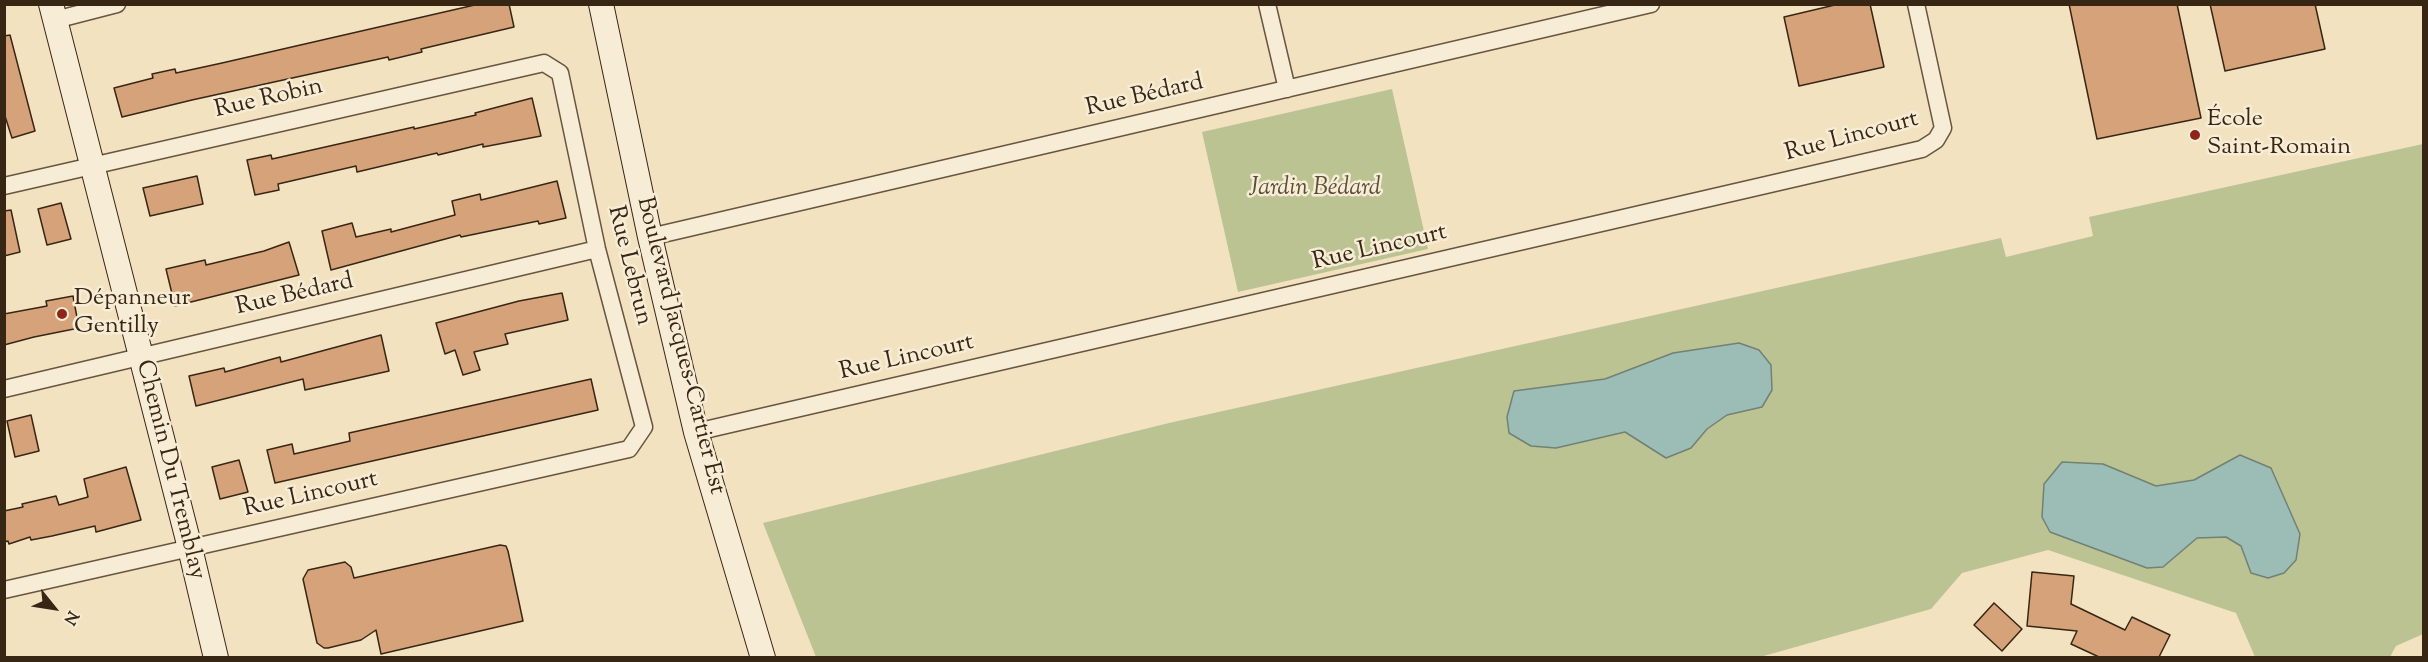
<!DOCTYPE html>
<html>
<head>
<meta charset="utf-8">
<style>
	body { margin:0 }
	#map { position:relative; width:2428px; height:662px; overflow:hidden; background:#f3e2c0; font-family:"Sorts Mill Goudy",serif }
	canvas { display:block }
	.frame { position:absolute; inset:0; border:6px solid #382614; pointer-events:none }
	.north { position:absolute; left:24px; top:578px; width:60px; height:60px; -webkit-text-stroke:4px #f7ecd6; paint-order:stroke; rotate:120deg; font-size:16px; font-weight:700; line-height:24px; text-align:center; color:#382614 }
	.north::after { content:''; display:block; margin:auto; width:21px; height:27px; background:#382614; clip-path:polygon(50% 0,100% 100%,50% 72%,0 100%) }
</style>
</head>
<body>
<div id="map">
<canvas width="2428" height="662"></canvas>
<div class="frame"></div>
<div class="north">N</div>
</div>
<script>
const c = document.querySelector('canvas').getContext('2d');
c.lineJoin = 'round';
function fill(path, color) {
  c.fillStyle = color;
  c.fill(path, 'evenodd');
}
function shape(rows) {
  const path = new Path2D();
  for (const r of rows) {
    path.moveTo(r[0], r[1]);
    for (let i = 2; i < r.length; i += 2) path.lineTo(r[i], r[i + 1]);
  }
  return path;
}
function stroke(path, color, width, dash) {
  c.strokeStyle = color;
  c.lineWidth = width;
  c.lineCap = dash ? 'butt' : 'round';
  c.setLineDash(dash || []);
  c.stroke(path);
}
function write(font, color, halo, rows, align = 'center') {
  c.font = font + ' "Sorts Mill Goudy",serif';
  c.lineWidth = 5;
  c.setLineDash([]);
  c.textBaseline = 'middle';
  c.strokeStyle = halo;
  c.fillStyle = color;
  for (const [text, x, y, turn = 0] of rows) {
    c.save();
    c.translate(x, y);
    c.rotate((+turn || 0) * Math.PI / 180);
    c.textAlign = isNaN(turn) ? turn : align;
    if (halo) c.strokeText(text, 0, 0);
    c.fillText(text, 0, 0);
    c.restore();
  }
}
const green = shape([
	[1392,89,1428,249,1238,292,1202,132],
	[2423,144,2423,634,2396,646,2390,657,2255,657,2236,613,2048,550,1962,573,1931,609,1760,657,816,657,763,523,1169,423,2001,238,2006,257,2093,236,2089,217]
]);
const water = shape([
	[1739,343,1759,350,1771,365,1772,390,1762,407,1727,415,1707,429,1691,448,1666,458,1625,432,1556,448,1531,446,1509,433,1507,417,1514,391,1605,379,1673,353,1739,343],
	[2240,455,2271,468,2300,534,2296,560,2284,573,2268,578,2251,573,2241,546,2226,537,2197,538,2163,567,2147,568,2050,532,2042,517,2044,484,2062,462,2103,464,2156,486,2194,480,2240,455]
]);
const building = shape([
	[479,4,509,4,514,27,421,49,422,52,389,60,388,57,192,100,122,117,114,88,153,78,152,74,175,69,176,73,222,63,479,4],
	[1839,4,1870,4,1884,67,1799,86,1784,17,1839,4],
	[2069,4,2177,4,2201,118,2097,139,2069,4],
	[2210,4,2315,4,2325,49,2225,71,2210,4],
	[10,35,35,131,12,138,4,113,4,36,10,35],
	[532,98,541,136,483,147,483,144,438,155,437,153,357,172,356,166,278,184,279,190,255,195,247,160,271,155,272,159,414,127,414,129,476,115,475,113,532,98],
	[197,176,203,204,150,216,143,188,197,176],
	[557,181,566,218,539,224,538,221,461,237,460,235,331,270,322,231,352,223,356,237,391,229,391,232,455,215,452,201,480,194,481,200,557,181],
	[61,203,71,239,47,245,38,209,61,203],
	[11,210,20,252,4,256,4,211,11,210],
	[289,242,299,275,175,306,166,269,205,260,206,265,264,251,289,242],
	[562,293,568,320,505,334,508,344,474,352,480,370,463,375,455,350,445,354,436,323,519,301,562,293],
	[73,296,79,328,34,337,4,345,4,314,47,306,46,301,73,296],
	[381,335,389,371,305,390,303,379,196,406,189,376,224,368,225,372,280,357,281,362,381,335],
	[591,379,598,410,275,483,267,450,292,444,294,454,350,441,349,433,591,379],
	[31,415,39,451,15,457,7,421,31,415],
	[239,460,248,492,220,499,212,467,239,460],
	[126,467,141,520,96,532,95,526,52,536,31,540,30,537,9,544,8,541,4,542,4,511,23,507,22,504,56,496,59,505,88,497,84,479,126,467],
	[500,545,506,546,508,551,523,621,381,654,376,630,361,640,328,648,324,648,317,643,303,579,308,570,345,562,351,567,354,578,500,545],
	[2032,572,2074,576,2071,604,2125,630,2132,617,2170,635,2159,657,2099,657,2071,644,2077,631,2027,626,2032,572],
	[1994,603,2022,629,2002,651,1974,625,1994,603]
]);
const street = shape([
	[1267,4,1287,89],
	[55,20,117,4],
	[4,186,544,63,560,73,597,249,644,427,629,449,4,590],
	[650,237,1651,4],
	[4,389,597,249],
	[696,432,1922,149,1936,140,1943,128,1916,4]
]);
const secondary = shape([
	[51,4,190,548,216,658],
	[601,4,650,237,696,432,763,658]
]);
const markers = [
	[2195,135,6,"#8f2418"],
	[62,314,6,"#8f2418"]
];
const streetNames = [
	["Rue Bédard",1145,97,-13],
	["Rue Robin",269,100,-13],
	["Rue Lincourt",1852,138,-15],
	["Rue Lincourt",1380,249,-13],
	["Rue Lebrun",628,266,76],
	["Rue Bédard",295,296,-13],
	["Boulevard Jacques-Cartier Est",679,346,76],
	["Rue Lincourt",907,359,-13],
	["Chemin Du Tremblay",169,470,76],
	["Rue Lincourt",311,496,-13]
];
const poiNames = [
	["École",2207,121],
	["Saint-Romain",2207,149],
	["Dépanneur",74,300],
	["Gentilly",74,328]
];
const parkNames = [
	["Jardin Bédard",1315,190]
];
fill(green, '#bbc392');
fill(water, '#9bbdb5');
stroke(water, '#738175', 1.5);
fill(building, '#d6a27a');
stroke(building, '#382614', 1.5);
stroke(street, '#67553f', 19);
stroke(secondary, '#382614', 26);
stroke(street, '#f7ecd6', 16);
stroke(secondary, '#f7ecd6', 24);
for (const [x, y, r, color] of markers) {
  const dot = new Path2D();
  dot.arc(x, y, r, 0, 2 * Math.PI);
  c.fillStyle = color;
  c.fill(dot);
  stroke(dot, '#f7ecd6', 2);
}
write('24px', '#382614', '#f7ecd6', streetNames);
write('24px', '#382614', '#f7ecd6', poiNames, 'left');
write('italic 24px', '#594d34', '#f7ecd6', parkNames);
</script>
</body>
</html>
